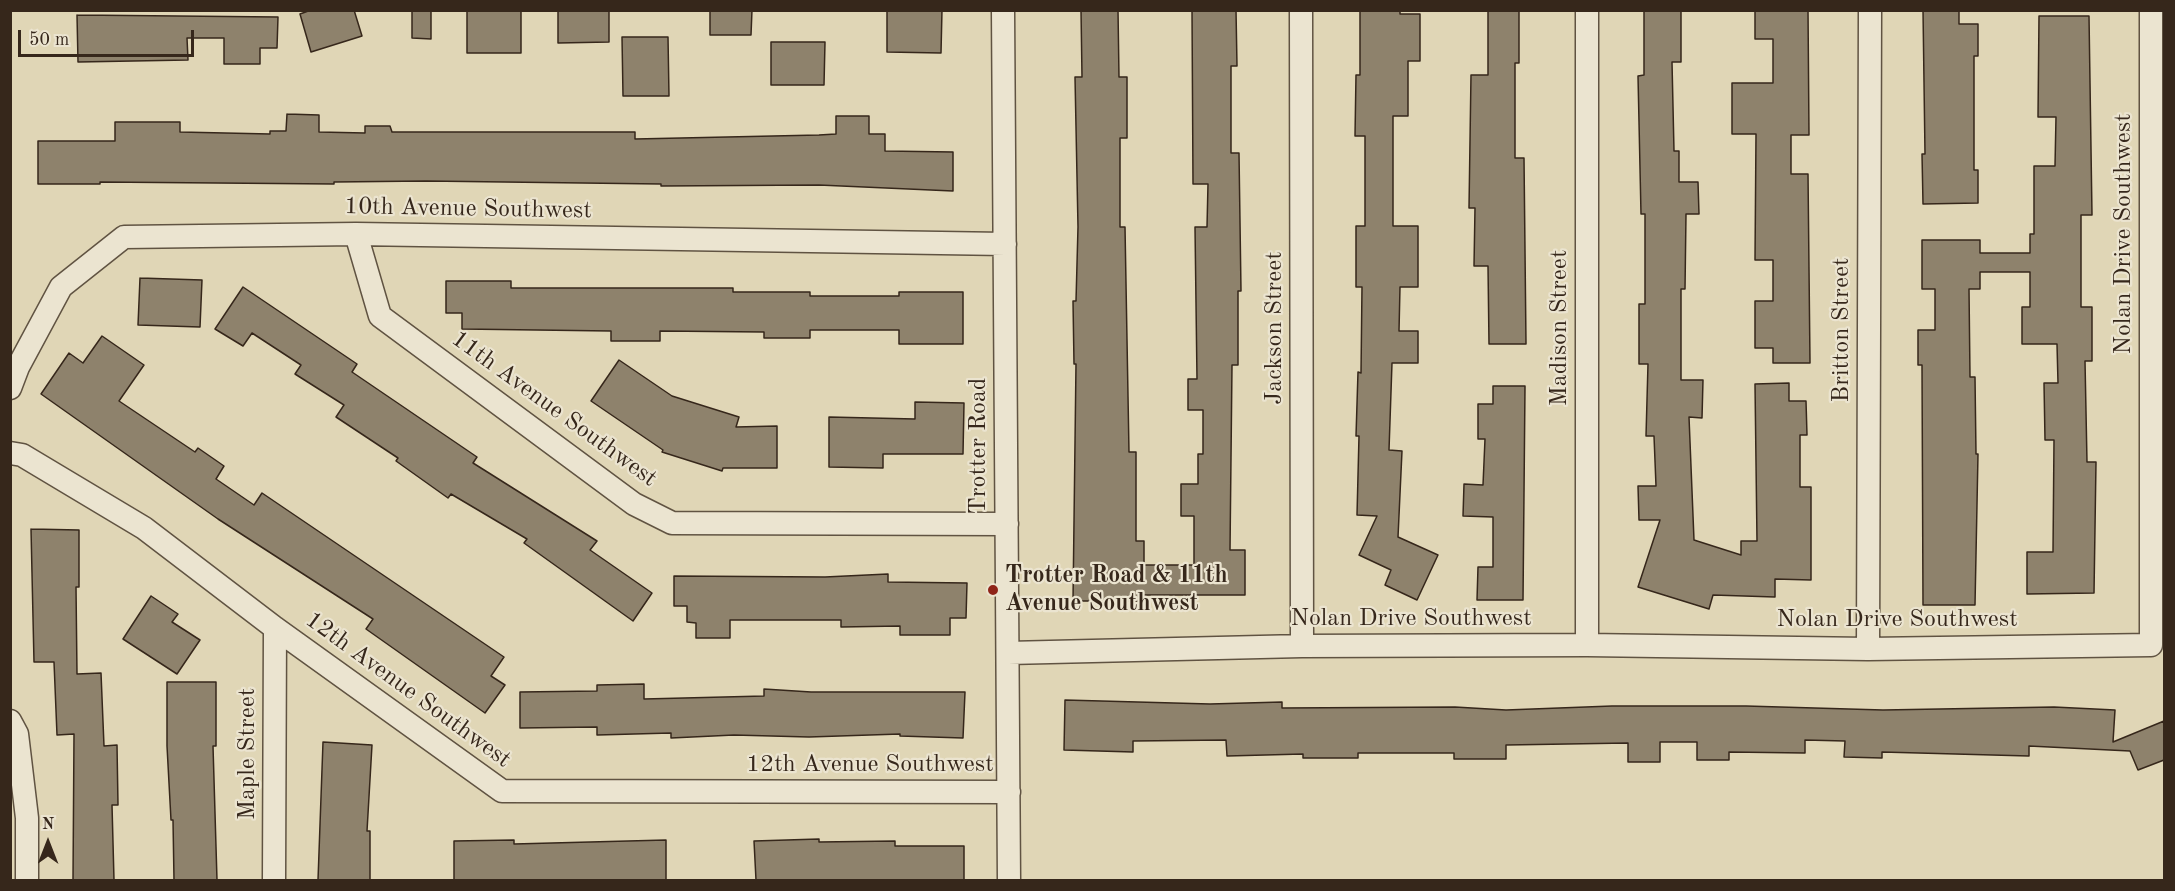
<!DOCTYPE html>
<html>
<head>
<meta charset="utf-8">
<style>
	body { margin:0 }
	#map { position:relative; width:2175px; height:891px; overflow:hidden; background:#e0d6b6; font-family:"Old Standard TT",serif }
	canvas { display:block }
	.frame { position:absolute; inset:0; border:12px solid #36271b; pointer-events:none }
	.north { position:absolute; left:18px; top:813px; width:60px; height:60px; -webkit-text-stroke:4px #ebe4d0; paint-order:stroke; rotate:0deg; font-size:16px; font-weight:700; line-height:24px; text-align:center; color:#36271b }
	.north::after { content:''; display:block; margin:auto; width:21px; height:27px; background:#36271b; clip-path:polygon(50% 0,100% 100%,50% 72%,0 100%) }
	.scale { position:absolute; left:18px; top:30px; width:176px; height:27px; box-sizing:border-box; border:3px solid #36271b; border-top:0; padding-left:8px; font-size:18px; line-height:21px; white-space:nowrap; color:#36271b; -webkit-text-stroke:4px #ebe4d0; paint-order:stroke }
</style>
</head>
<body>
<div id="map">
<canvas width="2175" height="891"></canvas>
<div class="frame"></div>
<div class="north">N</div>
<div class="scale">50 m</div>
</div>
<script>
const c = document.querySelector('canvas').getContext('2d');
c.lineJoin = 'round';
function fill(path, color) {
  c.fillStyle = color;
  c.fill(path, 'evenodd');
}
function shape(rows) {
  const path = new Path2D();
  for (const r of rows) {
    path.moveTo(r[0], r[1]);
    for (let i = 2; i < r.length; i += 2) path.lineTo(r[i], r[i + 1]);
  }
  return path;
}
function stroke(path, color, width, dash) {
  c.strokeStyle = color;
  c.lineWidth = width;
  c.lineCap = dash ? 'butt' : 'round';
  c.setLineDash(dash || []);
  c.stroke(path);
}
function write(font, color, halo, rows, align = 'center') {
  c.font = font + ' "Old Standard TT",serif';
  c.lineWidth = 4.5;
  c.setLineDash([]);
  c.textBaseline = 'middle';
  c.strokeStyle = halo;
  c.fillStyle = color;
  for (const [text, x, y, turn = 0] of rows) {
    c.save();
    c.translate(x, y);
    c.rotate((+turn || 0) * Math.PI / 180);
    c.textAlign = isNaN(turn) ? turn : align;
    if (halo) c.strokeText(text, 0, 0);
    c.fillText(text, 0, 0);
    c.restore();
  }
}
const building = shape([
	[311,10,354,10,362,36,311,52,300,14,311,10],
	[412,10,431,10,431,39,412,38,412,10],
	[467,10,521,10,521,53,467,53,467,10],
	[558,10,609,10,609,42,558,43,558,10],
	[710,10,752,10,751,35,710,35,710,10],
	[887,10,942,10,941,53,887,52,887,10],
	[1081,10,1118,10,1119,77,1127,77,1127,138,1120,138,1120,227,1125,227,1129,452,1136,452,1136,541,1144,541,1144,565,1194,565,1194,516,1181,516,1181,484,1198,484,1198,454,1203,454,1203,410,1188,410,1188,379,1197,379,1195,227,1207,227,1208,184,1193,184,1192,10,1236,10,1237,66,1231,66,1231,153,1239,153,1241,291,1238,291,1238,365,1232,365,1230,550,1245,550,1245,595,1144,595,1144,601,1073,601,1076,364,1074,364,1073,301,1076,301,1078,227,1075,77,1082,77,1081,10],
	[1360,10,1400,10,1400,14,1420,14,1420,61,1408,61,1408,116,1393,116,1393,226,1418,226,1418,287,1400,287,1399,331,1418,331,1418,363,1392,363,1389,450,1402,451,1398,537,1438,555,1417,600,1385,585,1391,570,1359,555,1377,516,1357,515,1359,436,1356,436,1358,372,1361,373,1362,287,1356,287,1356,226,1365,226,1365,136,1355,136,1356,75,1360,75,1360,10],
	[1488,10,1519,10,1519,63,1515,63,1515,158,1524,158,1526,344,1489,344,1488,266,1474,266,1475,208,1469,208,1471,75,1488,75,1488,10],
	[1644,10,1681,10,1681,62,1672,62,1674,151,1679,151,1679,182,1698,182,1699,214,1686,214,1685,289,1681,289,1681,380,1703,380,1702,418,1689,417,1694,540,1741,555,1741,541,1757,541,1755,384,1789,383,1789,401,1806,401,1807,435,1800,435,1800,487,1811,487,1811,580,1775,579,1775,597,1713,595,1709,609,1638,587,1660,520,1639,520,1638,486,1656,486,1654,436,1646,436,1648,364,1639,364,1639,304,1645,304,1645,214,1641,214,1638,76,1644,75,1644,10],
	[1755,10,1808,10,1809,135,1791,135,1791,174,1808,174,1810,363,1773,363,1773,348,1755,348,1755,301,1773,301,1773,260,1755,260,1756,134,1732,134,1732,83,1773,83,1773,39,1755,39,1755,10],
	[1923,10,1959,10,1959,24,1978,24,1978,56,1974,56,1974,170,1978,170,1978,203,1923,204,1922,154,1925,154,1923,10],
	[77,15,278,17,277,48,260,48,260,64,224,64,224,38,187,38,188,60,78,62,77,15],
	[2039,16,2089,16,2092,215,2081,215,2081,307,2092,307,2092,361,2085,361,2087,462,2096,462,2094,593,2027,594,2027,552,2053,552,2054,440,2045,440,2044,383,2058,383,2057,344,2022,344,2022,307,2030,307,2030,272,1980,272,1980,289,1969,289,1970,377,1975,377,1976,454,1978,454,1975,605,1923,605,1922,365,1918,365,1918,330,1935,330,1935,289,1922,289,1922,240,1980,240,1980,253,2030,253,2030,234,2034,234,2034,166,2055,166,2056,117,2038,117,2039,16],
	[622,37,668,37,669,96,623,96,622,37],
	[771,42,825,42,824,85,771,85,771,42],
	[287,114,319,115,319,132,365,133,365,126,390,126,392,132,635,132,635,139,819,135,836,134,836,116,869,116,869,134,885,134,885,151,953,152,953,191,819,185,661,186,661,184,426,181,334,182,334,184,100,182,100,184,38,184,38,141,115,141,115,122,180,122,180,132,270,134,270,131,286,131,287,114],
	[140,278,202,280,200,327,138,325,140,278],
	[446,281,511,281,511,288,733,288,733,292,810,292,810,296,899,296,899,292,963,292,963,344,899,344,899,330,810,330,810,338,764,338,764,332,660,331,660,341,611,341,611,331,462,329,462,313,446,313,446,281],
	[243,287,357,364,352,372,477,457,473,463,597,541,590,550,652,593,633,621,524,543,527,539,451,494,448,498,396,461,398,458,336,417,344,405,295,374,301,365,252,333,243,346,215,329,243,287],
	[102,336,144,365,119,401,195,452,198,448,224,466,216,479,254,505,262,493,504,657,491,676,505,685,485,713,366,629,373,619,218,519,41,394,69,353,83,363,102,336],
	[619,360,672,396,739,417,736,427,777,426,777,468,723,468,722,471,662,452,663,450,591,401,619,360],
	[1493,386,1525,386,1523,600,1477,600,1478,567,1493,567,1493,517,1463,516,1464,484,1483,485,1485,439,1478,439,1478,404,1493,404,1493,386],
	[915,402,964,403,963,454,883,454,883,468,829,467,829,417,915,419,915,402],
	[31,529,79,530,79,587,76,587,77,674,101,673,104,746,117,745,118,805,112,805,114,880,73,880,74,734,57,735,54,662,34,662,31,529],
	[888,574,888,582,967,583,966,618,950,618,950,635,900,635,900,626,841,627,841,620,730,620,730,638,696,638,696,623,687,622,687,606,674,606,674,576,825,577,888,574],
	[151,596,178,614,172,622,200,640,177,674,123,639,151,596],
	[167,682,216,682,216,746,213,746,217,880,174,880,173,820,171,820,167,746,167,682],
	[644,684,644,699,764,696,764,689,811,692,965,692,963,738,900,736,900,734,809,737,734,735,671,738,671,733,597,735,597,727,520,728,520,692,597,691,597,685,644,684],
	[1065,700,1210,704,1282,702,1282,708,1455,707,1506,710,1612,706,1746,706,1883,710,2054,707,2115,710,2113,742,2164,721,2164,760,2138,770,2130,751,2029,746,2029,756,1882,752,1882,758,1844,757,1845,741,1805,740,1805,753,1729,752,1729,760,1697,760,1697,742,1660,742,1660,762,1628,762,1628,743,1506,745,1506,759,1454,759,1454,753,1358,753,1358,758,1303,758,1303,754,1227,756,1226,740,1133,741,1133,752,1064,750,1065,700],
	[323,742,372,745,367,831,370,831,370,880,318,880,323,742],
	[819,839,819,842,895,841,895,846,964,846,964,880,756,880,754,841,819,839],
	[514,840,514,844,666,840,666,880,454,880,454,841,514,840]
]);
const minor = shape([
	[1003,10,1009,880],
	[1301,10,1302,646],
	[1587,10,1587,645],
	[356,234,380,316,634,504,672,523,1007,524],
	[10,388,18,367,61,287,124,237,356,234,1005,244],
	[10,453,22,455,144,528,275,628,502,791,1009,792],
	[1868,649,1870,10],
	[1008,653,1302,646,1587,645,1868,649,2151,645,2151,10],
	[10,721,17,734,27,818,27,880],
	[274,880,275,628]
]);
const markers = [
	[993,590,6,"#8f2418"]
];
const streetNames = [
	["10th Avenue Southwest",468,209,1],
	["Nolan Drive Southwest",2124,234,-90],
	["Jackson Street",1275,328,-90],
	["Madison Street",1560,328,-90],
	["Britton Street",1842,330,-90],
	["11th Avenue Southwest",554,409,36],
	["Trotter Road",979,446,-90],
	["Nolan Drive Southwest",1411,619],
	["Nolan Drive Southwest",1897,620],
	["12th Avenue Southwest",408,690,36],
	["Maple Street",248,754,-90],
	["12th Avenue Southwest",870,765]
];
const poiNames = [
	["Trotter Road & 11th",1005,576],
	["Avenue Southwest",1005,604]
];
fill(building, '#8e826c');
stroke(building, '#36271b', 1.5);
stroke(minor, '#605342', 25);
stroke(minor, '#ebe4d0', 22);
for (const [x, y, r, color] of markers) {
  const dot = new Path2D();
  dot.arc(x, y, r, 0, 2 * Math.PI);
  c.fillStyle = color;
  c.fill(dot);
  stroke(dot, '#ebe4d0', 2);
}
write('24px', '#36271b', '#ebe4d0', streetNames);
write('bold 24px', '#36271b', '#ebe4d0', poiNames, 'left');
</script>
</body>
</html>
